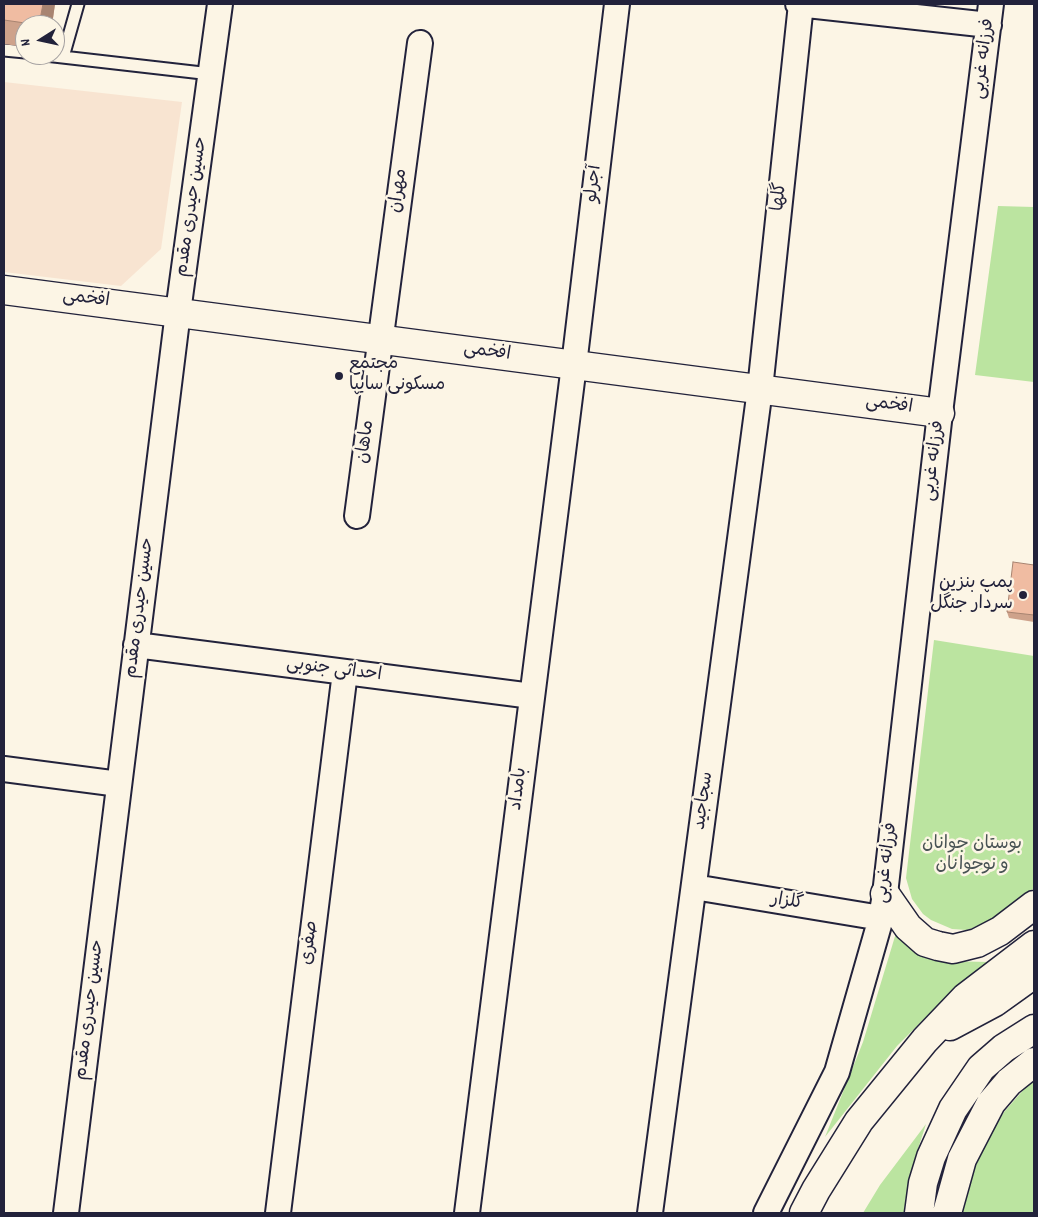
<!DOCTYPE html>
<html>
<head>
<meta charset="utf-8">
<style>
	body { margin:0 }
	#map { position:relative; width:1038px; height:1217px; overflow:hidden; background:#fcf5e5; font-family:Dekko,sans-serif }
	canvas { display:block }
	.frame { position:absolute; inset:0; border:5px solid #22223b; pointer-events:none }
	.north { position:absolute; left:15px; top:15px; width:50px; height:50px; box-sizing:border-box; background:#fcf5e5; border:1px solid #a5a1a1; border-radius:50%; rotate:260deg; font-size:14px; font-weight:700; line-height:20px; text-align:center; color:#22223b }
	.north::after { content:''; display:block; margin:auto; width:18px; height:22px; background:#22223b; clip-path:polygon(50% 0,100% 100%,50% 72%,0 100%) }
</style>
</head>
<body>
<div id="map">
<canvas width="1038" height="1217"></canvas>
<div class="frame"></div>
<div class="north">N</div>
</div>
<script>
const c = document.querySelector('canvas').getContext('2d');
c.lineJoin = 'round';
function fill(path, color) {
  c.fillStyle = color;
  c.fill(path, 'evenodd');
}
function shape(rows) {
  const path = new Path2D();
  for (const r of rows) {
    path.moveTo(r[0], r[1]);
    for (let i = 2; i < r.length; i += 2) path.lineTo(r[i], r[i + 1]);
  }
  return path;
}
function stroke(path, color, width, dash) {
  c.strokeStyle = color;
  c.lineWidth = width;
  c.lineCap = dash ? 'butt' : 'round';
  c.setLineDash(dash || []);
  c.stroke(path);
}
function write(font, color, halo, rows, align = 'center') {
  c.font = font + ' Dekko,"Playpen Sans Arabic",sans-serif';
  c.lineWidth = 5;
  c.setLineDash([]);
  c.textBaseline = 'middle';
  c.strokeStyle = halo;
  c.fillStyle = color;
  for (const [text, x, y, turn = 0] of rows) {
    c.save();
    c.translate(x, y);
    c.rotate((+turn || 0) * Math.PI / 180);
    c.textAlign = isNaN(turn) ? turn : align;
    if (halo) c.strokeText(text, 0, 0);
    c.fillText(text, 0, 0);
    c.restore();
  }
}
const built = shape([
	[4,82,182,102,161,249,121,286,4,272]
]);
const green = shape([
	[998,206,1034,207,1034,382,975,375],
	[934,640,1034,656,1034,888,989,922,967,930,952,929,931,920,923,914,912,899,906,878],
	[896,933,924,956,940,961,991,962,952,991,897,1046,825,1137,863,1042],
	[1034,1081,1034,1213,960,1213,966,1187,988,1138,1004,1112,1025,1088],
	[926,1124,915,1158,906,1197,904,1213,863,1213,880,1185]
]);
const lane = shape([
	[4,50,25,52],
	[45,55,211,74],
	[63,57,78,4]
]);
const street = shape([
	[798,4,989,25],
	[357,516,420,43],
	[136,645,532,696],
	[4,769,119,784],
	[694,887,881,918],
	[66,1213,178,312,220,4],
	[278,1213,345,672],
	[467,1213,574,365,617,4],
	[650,1213,760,389,801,4],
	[766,1213,837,1072,881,918,885,894,940,413,991,4]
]);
const secondary = shape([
	[4,290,940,413],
	[885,894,908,927,925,942,938,946,953,949,977,943,1000,931,1034,905]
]);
const highway = shape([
	[950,1026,995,1002,1034,974],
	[804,1213,816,1190,859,1121,925,1040,966,997,1034,945],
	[919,1213,923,1183,931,1157,953,1109,981,1068,1004,1048,1034,1029],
	[947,1213,962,1159,991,1103,1009,1082,1034,1062]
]);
const wall = shape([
	[4,4,55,4,52,25,25,25,25,47,4,44],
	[1034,565,1034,622,1009,618,1007,612]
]);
const shadedWall = shape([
	[43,4,55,4,52,25,39,25]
]);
const building = shape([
	[4,4,43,4,39,25,4,20,4,4],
	[1013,562,1034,565,1034,615,1007,612,1013,562]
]);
const markers = [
	[339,376,5,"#22223b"],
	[1023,595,5,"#22223b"]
];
const streetNames = [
	["فرزانه غربی",985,59,-83],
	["آجرلو",595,184,-83],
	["مهران",400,191,-82],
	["گلها",781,197,-84],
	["حسین حیدری مقدم",193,207,-82],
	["افخمی",86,300,7],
	["افخمی",487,353,8],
	["افخمی",889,406,8],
	["ماهان",367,442,-82],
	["فرزانه غربی",935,461,-83],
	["حسین حیدری مقدم",141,608,-83],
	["احداثی جنوبی",334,671,7],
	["بامداد",520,789,-83],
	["سجاجید",705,801,-82],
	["فرزانه غربی",888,863,-83],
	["گلزار",787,903,9],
	["صفری",311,943,-83],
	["حسین حیدری مقدم",91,1010,-83]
];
const poiNames = [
	["مجتمع",349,366],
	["مسکونی سایپا",349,387],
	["پمپ بنزین",1013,585,"right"],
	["سردار جنگل",1013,606,"right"]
];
const parkNames = [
	["بوستان جوانان",972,846],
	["و نوجوانان",972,867]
];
fill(built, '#f8e4d1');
fill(green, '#bbe4a0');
stroke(lane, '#22223b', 15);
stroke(street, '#22223b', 28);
stroke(secondary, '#22223b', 31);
stroke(highway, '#22223b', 31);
stroke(lane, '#fcf5e5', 11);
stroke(street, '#fcf5e5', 24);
stroke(secondary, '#fcf5e5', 28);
stroke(highway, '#fcf5e5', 28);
fill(wall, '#cea28b');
fill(shadedWall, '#a88471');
fill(building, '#f0bca2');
stroke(building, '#a88471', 1);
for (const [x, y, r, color] of markers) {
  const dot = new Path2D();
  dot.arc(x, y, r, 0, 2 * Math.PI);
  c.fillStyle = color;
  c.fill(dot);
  stroke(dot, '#fcf5e5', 2);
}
write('18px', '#22223b', '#fcf5e5', streetNames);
write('18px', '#22223b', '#fcf5e5', poiNames, 'left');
write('18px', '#485254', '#fcf5e5', parkNames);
</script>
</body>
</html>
